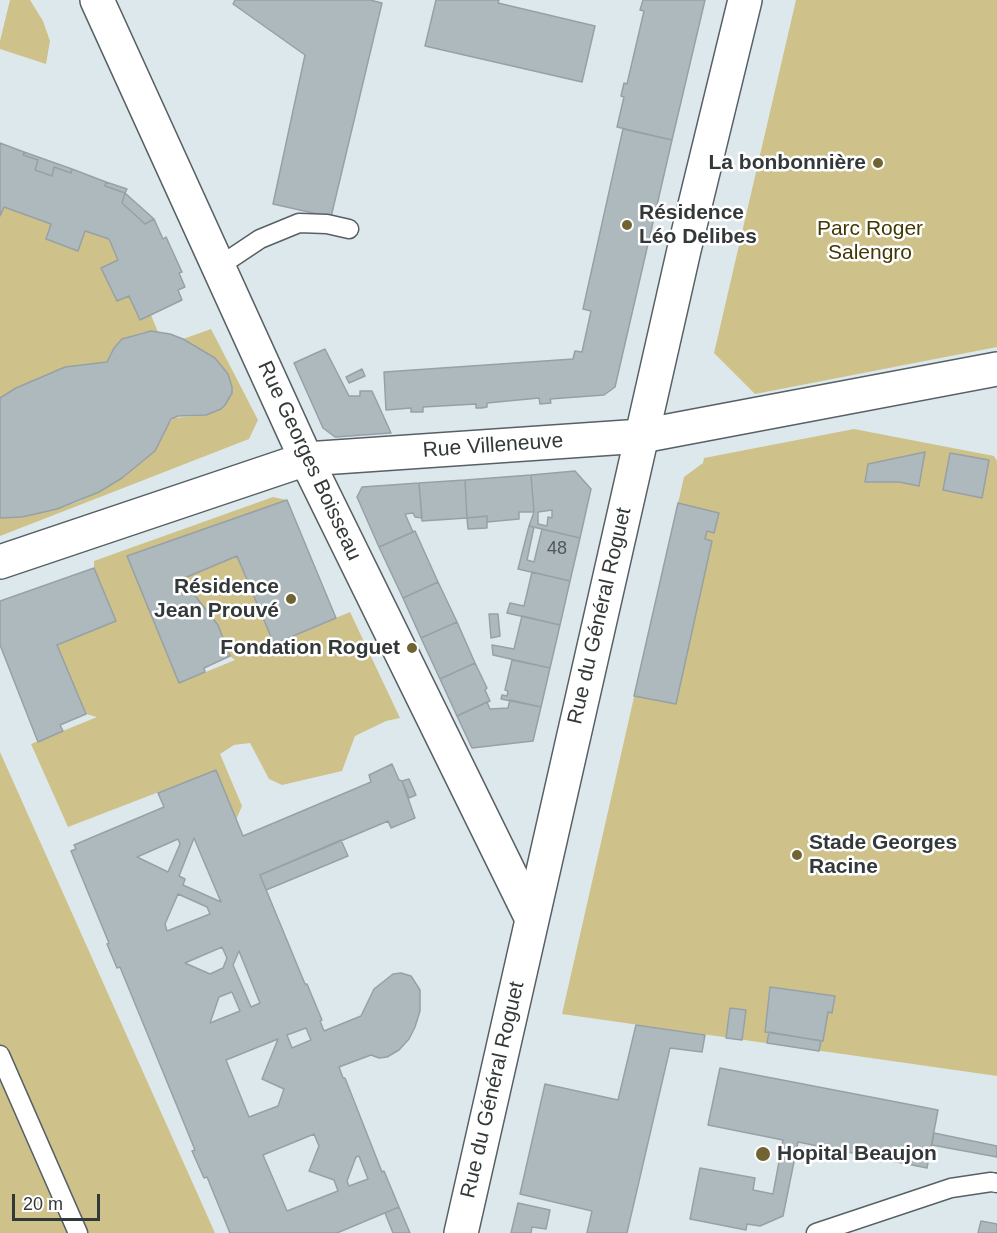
<!DOCTYPE html>
<html>
<head>
<meta charset="utf-8">
<style>
	body { margin:0 }
	#map { position:relative; width:997px; height:1233px; overflow:hidden; background:#dde8ed; font-family:Arial,sans-serif }
	canvas { display:block }
	.scale { position:absolute; left:12px; top:1194px; width:88px; height:27px; box-sizing:border-box; border:3px solid #333839; border-top:0; padding-left:8px; font-size:18px; line-height:21px; white-space:nowrap; color:#333839; -webkit-text-stroke:4px #fff; paint-order:stroke }
</style>
</head>
<body>
<div id="map">
<canvas width="997" height="1233"></canvas>
<div class="scale">20 m</div>
</div>
<script>
const c = document.querySelector('canvas').getContext('2d');
c.lineJoin = 'round';
function fill(path, color) {
  c.fillStyle = color;
  c.fill(path, 'evenodd');
}
function shape(rows) {
  const path = new Path2D();
  for (const r of rows) {
    path.moveTo(r[0], r[1]);
    for (let i = 2; i < r.length; i += 2) path.lineTo(r[i], r[i + 1]);
  }
  return path;
}
function stroke(path, color, width, dash) {
  c.strokeStyle = color;
  c.lineWidth = width;
  c.lineCap = dash ? 'butt' : 'round';
  c.setLineDash(dash || []);
  c.stroke(path);
}
function write(font, color, halo, rows, align = 'center') {
  c.font = font + ' Arial,sans-serif';
  c.lineWidth = 5;
  c.setLineDash([]);
  c.textBaseline = 'middle';
  c.strokeStyle = halo;
  c.fillStyle = color;
  for (const [text, x, y, turn = 0] of rows) {
    c.save();
    c.translate(x, y);
    c.rotate((+turn || 0) * Math.PI / 180);
    c.textAlign = isNaN(turn) ? turn : align;
    if (halo) c.strokeText(text, 0, 0);
    c.fillText(text, 0, 0);
    c.restore();
  }
}
const green = shape([
	[10,0,30,0,43,21,50,41,46,64,0,49,0,41],
	[796,0,997,0,997,347,755,394,714,353],
	[4,207,51,224,46,239,78,251,85,231,109,239,118,260,101,268,117,301,129,296,151,315,158,332,144,332,122,339,114,348,107,362,65,367,38,378,0,398,0,216],
	[211,329,258,420,249,439,0,536,0,518,22,517,57,509,80,501,122,478,155,451,169,423,174,418,206,415,221,409,232,393,228,374,215,358,183,339],
	[854,429,994,456,997,461,997,1076,562,1014,684,477,703,463,704,458],
	[273,497,287,500,127,556,179,683,235,660,230,656,218,625,182,579,237,556,274,644,350,612,400,718,386,721,355,736,342,771,282,785,269,779,250,743,234,745,220,754,242,806,236,820,216,770,68,827,31,744,97,717,86,714,57,645,116,621,94,568,94,561],
	[0,752,215,1233,0,1233]
]);
const building = shape([
	[235,0,370,0,382,3,331,217,273,204,305,55,233,4,235,0],
	[436,0,499,0,498,3,595,26,582,82,425,46,436,0],
	[643,0,705,0,672,140,617,127,624,97,621,96,624,83,627,84,644,11,640,10,643,0],
	[623,129,672,140,615,387,604,395,550,399,551,403,540,404,539,398,487,403,487,407,482,408,476,408,476,404,423,407,423,412,411,412,411,408,386,410,384,372,573,359,575,351,582,352,591,311,583,309,623,129],
	[0,143,24,152,23,155,38,160,35,170,52,176,54,167,71,173,72,169,106,182,105,186,125,193,122,203,145,224,154,219,163,239,166,237,182,272,179,273,185,287,178,290,182,300,140,320,129,296,117,301,101,268,118,260,109,239,85,231,78,251,46,239,51,224,4,207,0,216,0,143],
	[24,152,72,169,71,173,54,167,52,176,35,170,38,160,23,155,24,152],
	[106,182,127,189,125,193,105,186,106,182],
	[125,193,154,219,145,224,122,203,125,193],
	[151,331,170,334,183,339,215,358,228,374,232,387,232,393,225,405,221,409,206,415,178,416,171,419,155,451,122,478,99,492,57,509,22,517,0,518,0,398,16,388,65,367,107,362,114,348,122,339,151,331],
	[325,349,349,396,360,396,360,391,372,391,391,433,335,437,323,428,294,363,325,349],
	[362,369,365,376,349,383,346,377,362,369],
	[925,452,919,486,899,482,865,482,868,464,925,452],
	[950,453,989,460,982,498,943,490,950,453],
	[575,471,591,489,580,538,529,526,534,512,531,475,575,471],
	[552,510,552,518,548,517,547,526,538,524,538,512,552,510],
	[531,475,534,512,519,512,519,519,487,522,487,516,467,518,465,480,531,475],
	[465,480,467,518,422,521,419,483,465,480],
	[419,483,422,518,415,517,413,513,405,514,413,532,379,547,357,497,362,487,419,483],
	[287,500,336,618,274,644,237,556,182,579,218,625,230,656,204,668,205,672,179,683,127,556,287,500],
	[678,503,719,513,714,533,707,531,705,539,712,541,676,704,634,696,678,503],
	[487,516,487,528,468,529,467,518,487,516],
	[529,526,534,527,527,560,534,562,542,529,580,538,570,581,518,569,529,526],
	[415,531,438,582,403,598,379,547,415,531],
	[94,568,116,621,57,645,86,714,60,725,63,731,38,742,0,645,0,601,94,568],
	[532,572,570,581,560,625,507,613,510,603,524,606,532,572],
	[438,582,457,622,421,638,403,598,438,582],
	[489,614,498,614,500,636,491,638,489,614],
	[522,616,560,625,550,668,493,655,492,645,514,649,522,616],
	[457,622,475,663,440,679,421,638,457,622],
	[512,660,550,668,541,707,501,699,502,695,507,696,508,691,505,690,512,660],
	[475,663,487,688,485,690,490,701,457,716,440,679,475,663],
	[510,700,541,707,533,741,472,748,457,716,487,702,490,709,508,708,510,700],
	[392,764,399,780,402,781,415,818,391,828,388,821,260,875,305,984,307,984,322,1020,320,1021,324,1031,361,1016,374,989,393,974,401,973,411,976,420,990,420,1011,415,1027,409,1039,399,1050,387,1057,379,1058,371,1055,339,1067,343,1078,345,1078,382,1172,384,1171,399,1207,337,1233,230,1233,207,1177,204,1178,192,1151,195,1150,120,967,117,968,107,944,109,943,71,851,76,849,74,845,164,807,158,793,216,770,243,836,371,782,369,775,392,764],
	[194,838,221,902,183,885,185,879,179,876,194,838],
	[178,839,180,844,168,872,137,857,178,839],
	[178,894,207,907,210,914,167,931,165,924,178,894],
	[222,947,227,958,223,968,210,974,185,963,222,947],
	[239,951,260,1003,251,1007,233,965,239,951],
	[232,992,240,1011,210,1023,219,997,232,992],
	[306,1028,311,1040,292,1048,287,1035,306,1028],
	[278,1039,262,1079,284,1089,278,1106,249,1117,226,1060,278,1039],
	[314,1134,319,1146,309,1171,334,1180,338,1191,287,1211,263,1155,314,1134],
	[359,1156,368,1179,349,1186,347,1181,356,1157,359,1156],
	[409,779,416,795,409,798,402,781,409,779],
	[341,840,348,856,266,890,260,875,341,840],
	[770,987,835,996,832,1013,828,1012,823,1041,765,1032,770,987],
	[730,1008,746,1010,742,1040,726,1038,730,1008],
	[636,1025,705,1035,702,1052,670,1048,627,1233,587,1233,592,1211,520,1194,545,1084,618,1100,636,1025],
	[769,1032,821,1041,819,1051,767,1043,769,1032],
	[720,1068,938,1110,927,1168,798,1142,783,1216,760,1226,747,1224,746,1230,690,1219,700,1168,755,1178,753,1190,773,1194,783,1140,708,1125,720,1068],
	[934,1133,997,1146,997,1157,932,1145,934,1133],
	[518,1203,550,1210,546,1229,532,1227,531,1233,511,1233,518,1203],
	[399,1207,410,1233,393,1233,385,1213,399,1207],
	[981,1221,997,1224,997,1233,978,1233,981,1221]
]);
const lane = shape([
	[218,267,260,239,299,223,327,224,349,229],
	[0,1055,78,1233],
	[816,1233,951,1188,991,1182,997,1183]
]);
const street = shape([
	[97,0,306,459,531,917],
	[0,562,306,459,642,436,997,369]
]);
const secondary = shape([
	[461,1233,684,250,745,0]
]);
const markers = [
	[878,163,6,"#706532"],
	[627,225,6,"#706532"],
	[291,599,6,"#706532"],
	[412,648,6,"#706532"],
	[797,855,6,"#706532"],
	[763,1154,8,"#706532"]
];
const numberNames = [
	["48",557,549]
];
const poiNames = [
	["La bonbonnière",866,163],
	["Résidence",639,213,"left"],
	["Léo Delibes",639,237,"left"],
	["Résidence",279,587],
	["Jean Prouvé",279,611],
	["Fondation Roguet",400,648],
	["Stade Georges",809,843,"left"],
	["Racine",809,867,"left"],
	["Hopital Beaujon",777,1154,"left"]
];
const parkNames = [
	["Parc Roger",870,229],
	["Salengro",870,253]
];
const streetNames = [
	["Rue Villeneuve",493,446,-4],
	["Rue Georges Boisseau",309,461,65],
	["Rue du Général Roguet",600,616,-77],
	["Rue du Général Roguet",493,1090,-77]
];
fill(green, '#cec28a');
fill(building, '#aeb9bd');
stroke(building, '#97a1a5', 1.5);
stroke(lane, '#576064', 21);
stroke(street, '#576064', 36);
stroke(secondary, '#576064', 36);
stroke(lane, '#fff', 18);
stroke(street, '#fff', 33);
stroke(secondary, '#fff', 33);
for (const [x, y, r, color] of markers) {
  const dot = new Path2D();
  dot.arc(x, y, r, 0, 2 * Math.PI);
  c.fillStyle = color;
  c.fill(dot);
  stroke(dot, '#fff', 2);
}
write('18px', '#52585a', null, numberNames);
write('bold 21px', '#333839', '#fff', poiNames, 'right');
write('21px', '#423803', '#fff', parkNames);
write('21px', '#333839', '#fff', streetNames);
</script>
</body>
</html>
